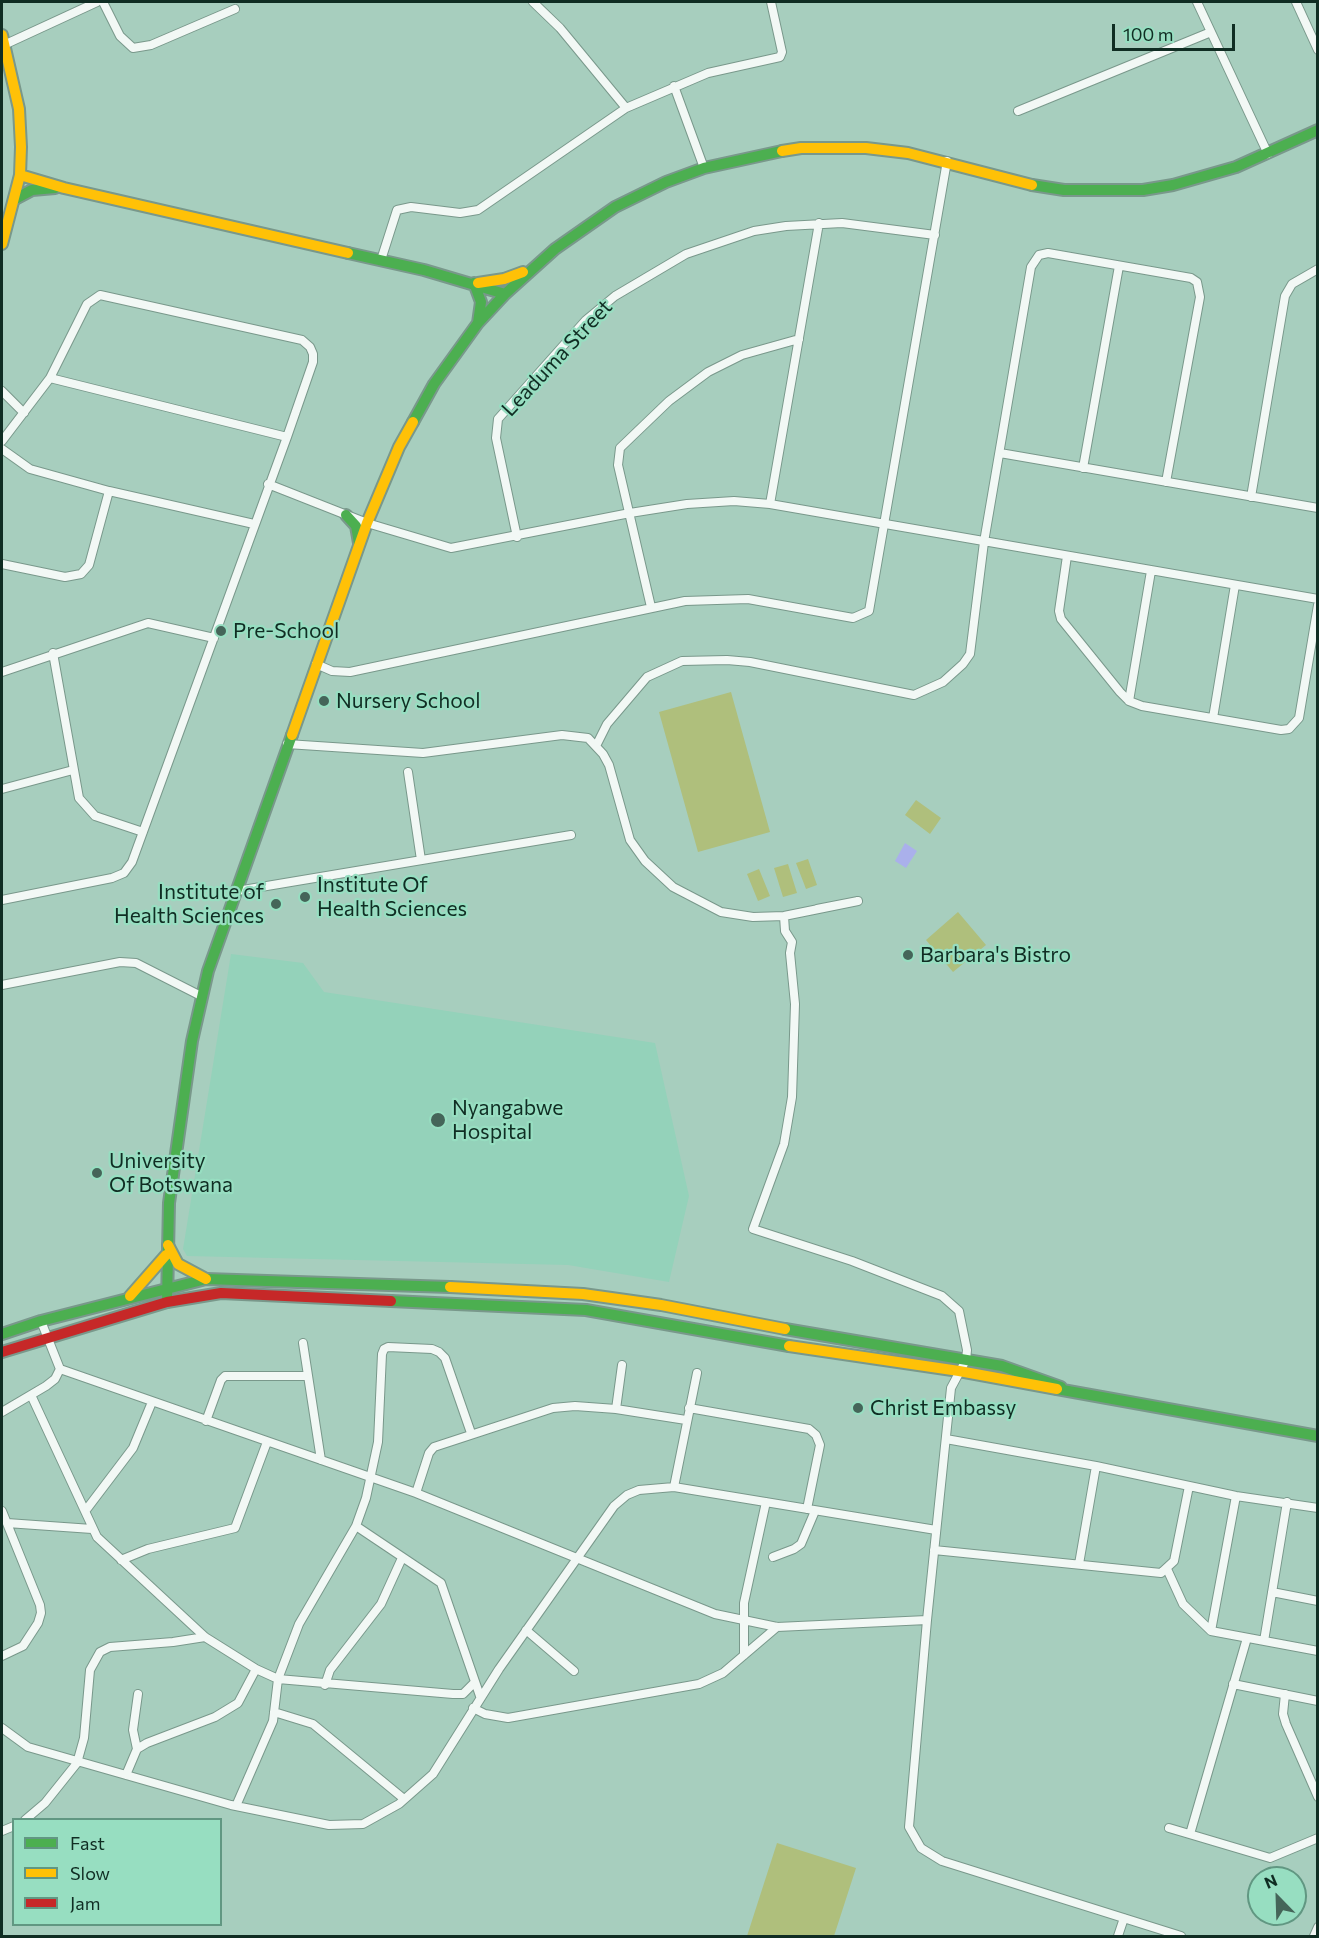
<!DOCTYPE html>
<html>
<head>
<meta charset="utf-8">
<style>
	body { margin:0 }
	#map { position:relative; width:1319px; height:1938px; overflow:hidden; background:#a7cebe; font-family:Commissioner,sans-serif }
	canvas { display:block }
	.frame { position:absolute; inset:0; border:3px solid #102d23; pointer-events:none }
	.legend { position:absolute; left:12px; top:1818px; width:210px; height:108px; box-sizing:border-box; background:#97dec1; border:2px solid #619782; margin:0; padding:8px 10px; list-style:none; font-size:18px; color:#102d23 }
	.legend li { display:flex; align-items:center; gap:12px; height:30px }
	.legend b { width:30px; border:2px solid #619782 }
	.north { position:absolute; left:1247px; top:1866px; width:60px; height:60px; box-sizing:border-box; background:#97dec1; border:2px solid #619782; border-radius:50%; rotate:337deg; font-size:16px; font-weight:700; line-height:24px; text-align:center; color:#102d23 }
	.north::after { content:''; display:block; margin:auto; width:21px; height:27px; background:#456559; clip-path:polygon(50% 0,100% 100%,50% 72%,0 100%) }
	.scale { position:absolute; left:1112px; top:24px; width:123px; height:27px; box-sizing:border-box; border:3px solid #102d23; border-top:0; padding-left:8px; font-size:18px; line-height:21px; white-space:nowrap; color:#102d23; -webkit-text-stroke:4px #97dec1; paint-order:stroke }
</style>
</head>
<body>
<div id="map">
<canvas width="1319" height="1938"></canvas>
<div class="frame"></div>
<ul class="legend">
<li><b style="height:8px;background:#4caf50"></b>Fast</li>
<li><b style="height:8px;background:#ffc107"></b>Slow</li>
<li><b style="height:8px;background:#c62828"></b>Jam</li>
</ul>
<div class="north">N</div>
<div class="scale">100 m</div>
</div>
<script>
const c = document.querySelector('canvas').getContext('2d');
c.lineJoin = 'round';
function fill(path, color) {
  c.fillStyle = color;
  c.fill(path, 'evenodd');
}
function shape(rows) {
  const path = new Path2D();
  for (const r of rows) {
    path.moveTo(r[0], r[1]);
    for (let i = 2; i < r.length; i += 2) path.lineTo(r[i], r[i + 1]);
  }
  return path;
}
function stroke(path, color, width, dash) {
  c.strokeStyle = color;
  c.lineWidth = width;
  c.lineCap = dash ? 'butt' : 'round';
  c.setLineDash(dash || []);
  c.stroke(path);
}
function write(font, color, halo, rows, align = 'center') {
  c.font = font + ' Commissioner,sans-serif';
  c.lineWidth = 4.5;
  c.setLineDash([]);
  c.textBaseline = 'middle';
  c.strokeStyle = halo;
  c.fillStyle = color;
  for (const [text, x, y, turn = 0] of rows) {
    c.save();
    c.translate(x, y);
    c.rotate((+turn || 0) * Math.PI / 180);
    c.textAlign = isNaN(turn) ? turn : align;
    if (halo) c.strokeText(text, 0, 0);
    c.fillText(text, 0, 0);
    c.restore();
  }
}
const built = shape([
	[231,954,303,963,324,992,655,1043,689,1196,669,1282,568,1265,187,1256,183,1249]
]);
const green = shape([
	[731,692,770,832,698,852,659,712],
	[916,800,941,818,930,834,905,815],
	[808,859,817,885,806,889,796,863],
	[788,864,797,893,783,897,774,868],
	[759,869,770,896,758,901,747,874],
	[958,912,986,945,953,972,926,940],
	[777,1843,856,1868,834,1936,747,1936]
]);
const water = shape([
	[905,843,917,851,906,868,895,861]
]);
const street = shape([
	[103,2,120,36,133,48,151,45,235,9],
	[533,2,560,28,626,108],
	[1197,2,1268,154],
	[1296,2,1318,50],
	[6,44,97,2],
	[674,86,704,168],
	[1018,111,1211,32],
	[381,260,397,210,411,207,460,213,478,210,626,108,708,73,780,57,782,52,771,2],
	[50,378,287,437],
	[2,391,24,413],
	[2,441,50,378,87,304,100,295,302,340,310,347,313,354,313,362,287,437,132,862,124,873,112,878,2,900],
	[2,449,30,469,109,491,254,524],
	[1000,453,1318,508],
	[1083,468,1119,266],
	[268,484,367,523,451,548,630,513,687,504,734,501,770,504,1318,599],
	[1251,497,1285,296,1292,284,1318,269],
	[770,504,819,223],
	[517,537,496,438,498,419,586,320,615,296,686,254,754,231,786,226,842,223,935,235],
	[1067,556,1059,611,1061,619,1120,692,1129,701,1142,706,1281,730,1289,729,1299,718,1318,605],
	[2,564,65,577,81,574,89,565,109,491],
	[651,607,618,465,620,448,669,401,708,372,742,355,799,339],
	[53,653,79,798,95,816,143,832],
	[316,664,332,671,350,672,685,601,748,599,853,618,869,611,947,161],
	[2,672,148,623,214,638],
	[1129,701,1151,571],
	[1213,718,1235,585],
	[287,744,423,753,562,735,588,738,603,754,609,765,630,840,645,861,673,887,721,912,753,917,784,916,858,901,817,909],
	[596,746,607,724,647,677,682,661,727,660,750,662,914,695,943,682,963,664,970,654,984,542,1031,267,1039,255,1048,253,1191,278,1197,282,1200,297,1166,482],
	[408,772,421,860],
	[2,789,73,770],
	[237,891,571,835],
	[784,916,785,931,792,942,790,953,795,1004,792,1097,784,1144,753,1229,852,1261,942,1296,959,1311,967,1350,966,1360,951,1388,927,1620,909,1827,921,1848,942,1861,1181,1936],
	[2,985,120,962,136,963,201,996],
	[41,1321,60,1369,416,1493,715,1614,777,1627,927,1620],
	[303,1343,321,1460],
	[31,1395,97,1537,205,1637,256,1669,278,1679,453,1694,463,1694,475,1682],
	[689,1408,809,1429,816,1435,820,1445,807,1509],
	[616,1409,622,1365],
	[2,1412,46,1386,55,1379,60,1369],
	[206,1421,221,1380,225,1376,308,1376],
	[946,1439,1096,1466,1236,1496,1318,1508],
	[674,1487,697,1373],
	[416,1493,429,1453,434,1447,553,1408,575,1406,616,1409,686,1420],
	[86,1510,133,1448,152,1402],
	[2,1511,40,1605,41,1613,38,1623,23,1646,2,1656],
	[7,1523,92,1529],
	[356,1526,441,1583,480,1696],
	[934,1550,1161,1573,1174,1561,1189,1486],
	[773,1557,794,1549,801,1544,815,1511],
	[121,1560,148,1549,235,1528,267,1442],
	[1079,1564,1096,1466],
	[1167,1569,1183,1604,1211,1631,1318,1651],
	[1272,1592,1318,1601],
	[526,1630,574,1671],
	[1211,1631,1236,1496],
	[1264,1641,1287,1502],
	[744,1655,744,1603,766,1502],
	[1233,1684,1318,1701],
	[325,1685,330,1670,381,1604,402,1558],
	[1285,1694,1283,1714,1286,1724,1318,1797],
	[473,1708,485,1714,508,1718,699,1684,723,1673,777,1627],
	[274,1712,313,1724,404,1799],
	[2,1728,28,1747,231,1805,329,1825,363,1824,399,1804,433,1774,499,1669,614,1506,627,1495,639,1490,674,1487,936,1530],
	[137,1749,133,1730,138,1694],
	[126,1775,137,1749,147,1743,215,1717,238,1703,256,1669],
	[236,1806,273,1721,278,1679,299,1624,356,1526,366,1498,378,1442,382,1354,384,1349,388,1347,432,1349,439,1352,445,1358,471,1433],
	[25,1820,45,1803,77,1763,84,1738,90,1670,100,1652,110,1647,173,1642,205,1637],
	[1169,1828,1270,1858,1318,1838],
	[2,1831,14,1826],
	[1190,1834,1247,1638],
	[1118,1936,1124,1918],
	[1314,1936,1318,1927]
]);
const fast = shape([
	[1032,185,1064,190,1143,190,1173,185,1236,167,1318,130],
	[15,199,32,190,55,188],
	[348,253,424,270,505,294],
	[474,283,481,302,478,323],
	[413,422,434,384,478,323,505,294,555,249,615,207,666,182,704,168,782,151],
	[346,515,356,526,359,543],
	[391,1301,586,1310,789,1346],
	[167,1302,169,1203,192,1041,208,971,292,735],
	[785,1329,1002,1366,1061,1387],
	[2,1334,41,1321,206,1279,450,1287],
	[1057,1389,1318,1436]
]);
const slow = shape([
	[2,35,19,109,21,147,20,175,2,244],
	[782,151,801,148,866,148,908,153,1032,185],
	[20,175,64,188,348,253],
	[478,283,504,279,523,272],
	[292,735,367,523,399,447,413,422],
	[168,1245,178,1264,206,1279],
	[450,1287,583,1294,661,1305,785,1329],
	[130,1296,166,1255],
	[789,1346,959,1371,1057,1389]
]);
const jam = shape([
	[2,1352,167,1302,221,1293,391,1301]
]);
const markers = [
	[221,631,6,"#456559"],
	[324,701,6,"#456559"],
	[305,897,6,"#456559"],
	[276,904,6,"#456559"],
	[908,955,6,"#456559"],
	[438,1120,8,"#456559"],
	[97,1173,6,"#456559"],
	[858,1408,6,"#456559"]
];
const streetNames = [
	["Leaduma Street",557,358,-47]
];
const poiNames = [
	["Pre-School",233,631],
	["Nursery School",336,701],
	["Institute Of",317,885],
	["Health Sciences",317,909],
	["Institute of",264,892,"right"],
	["Health Sciences",264,916,"right"],
	["Barbara's Bistro",920,955],
	["Nyangabwe",452,1108],
	["Hospital",452,1132],
	["University",109,1161],
	["Of Botswana",109,1185],
	["Christ Embassy",870,1408]
];
fill(built, '#94d2ba');
fill(green, '#afbf7c');
fill(water, '#aab0eb');
stroke(street, '#79988b', 10);
stroke(fast, '#79988b', 14);
stroke(slow, '#79988b', 14);
stroke(jam, '#79988b', 14);
stroke(street, '#f2f8f5', 8);
stroke(fast, '#4caf50', 10);
stroke(slow, '#ffc107', 10);
stroke(jam, '#c62828', 10);
for (const [x, y, r, color] of markers) {
  const dot = new Path2D();
  dot.arc(x, y, r, 0, 2 * Math.PI);
  c.fillStyle = color;
  c.fill(dot);
  stroke(dot, '#97dec1', 2);
}
write('21px', '#102d23', '#97dec1', streetNames);
write('21px', '#102d23', '#97dec1', poiNames, 'left');
</script>
</body>
</html>
